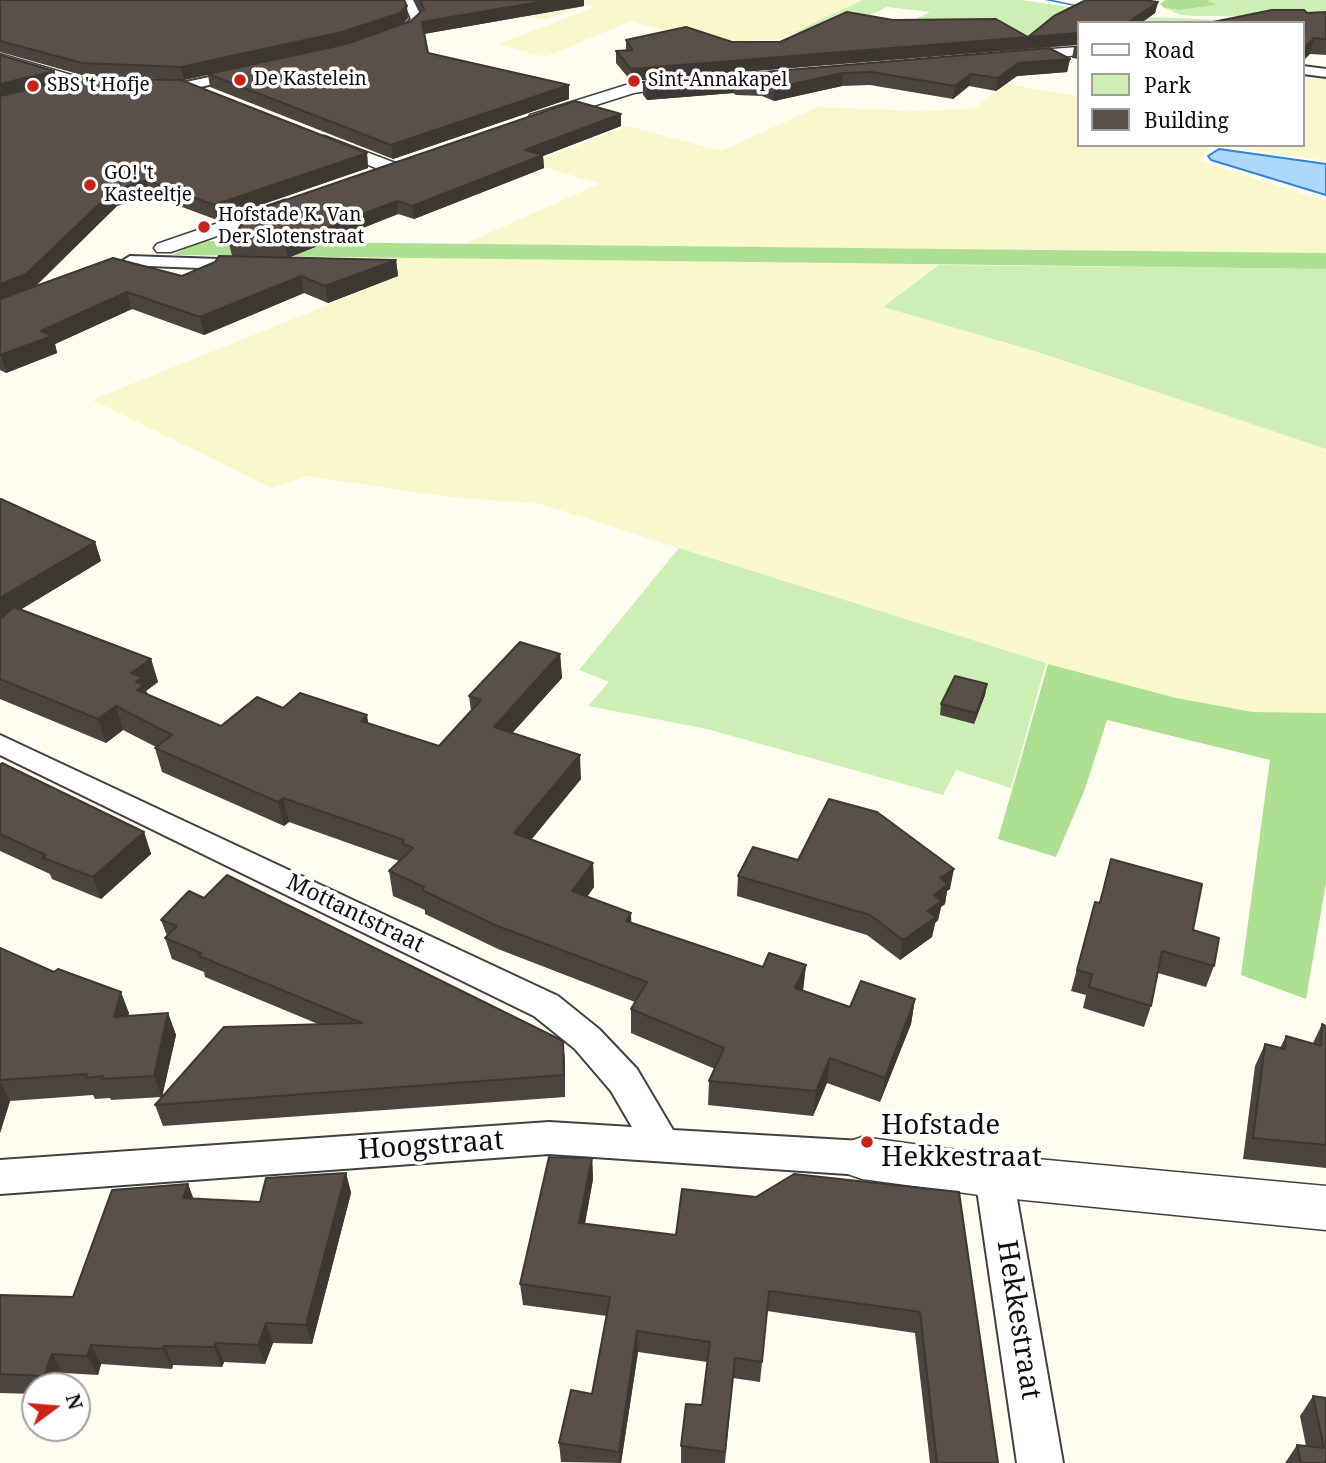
<!DOCTYPE html>
<html>
<head>
<meta charset="utf-8">
<style>
	body { margin:0 }
	#map { position:relative; width:1326px; height:1463px; overflow:hidden; background:#fffdef; font-family:"Noto Serif",serif }
	canvas { display:block }
	.legend { position:absolute; left:1077px; top:21px; width:228px; height:126px; box-sizing:border-box; background:#fff; border:2px solid #9f9f9f; margin:0; padding:9px 12px; list-style:none; font-size:21px; color:#0e0e0e }
	.legend li { display:flex; align-items:center; gap:14px; height:35px }
	.legend b { width:35px; border:2px solid #9f9f9f }
	.north { position:absolute; left:21px; top:1372px; width:70px; height:70px; box-sizing:border-box; background:#fff; border:2px solid #9f9f9f; border-radius:50%; rotate:74deg; font-size:19px; font-weight:700; line-height:28px; text-align:center; color:#0e0e0e }
	.north::after { content:''; display:block; margin:auto; width:24px; height:32px; background:#cc2118; clip-path:polygon(50% 0,100% 100%,50% 72%,0 100%) }
</style>
</head>
<body>
<div id="map">
<canvas width="1326" height="1463"></canvas>
<ul class="legend">
<li><b style="height:9px;background:#fff"></b>Road</li>
<li><b style="height:19px;background:#cdeeb5"></b>Park</li>
<li><b style="height:19px;background:#585049"></b>Building</li>
</ul>
<div class="north">N</div>
</div>
<script>
const c = document.querySelector('canvas').getContext('2d');
c.lineJoin = 'round';
function fill(path, color) {
  c.fillStyle = color;
  c.fill(path, 'evenodd');
}
function shape(rows) {
  const path = new Path2D();
  for (const r of rows) {
    path.moveTo(r[0], r[1]);
    for (let i = 2; i < r.length; i += 2) path.lineTo(r[i], r[i + 1]);
  }
  return path;
}
function stroke(path, color, width, dash) {
  c.strokeStyle = color;
  c.lineWidth = width;
  c.lineCap = dash ? 'butt' : 'round';
  c.setLineDash(dash || []);
  c.stroke(path);
}
function write(font, color, halo, rows, align = 'center') {
  c.font = font + ' "Noto Serif",serif';
  c.lineWidth = 7;
  c.setLineDash([]);
  c.textBaseline = 'middle';
  c.strokeStyle = halo;
  c.fillStyle = color;
  for (const [text, x, y, turn = 0] of rows) {
    c.save();
    c.translate(x, y);
    c.rotate((+turn || 0) * Math.PI / 180);
    c.textAlign = isNaN(turn) ? turn : align;
    if (halo) c.strokeText(text, 0, 0);
    c.fillText(text, 0, 0);
    c.restore();
  }
}
const farmland = shape([
	[568,0,863,0,781,39,706,43,631,21,545,57,499,44,595,7,586,5,543,20,517,14],
	[1303,71,1326,75,1326,161,1221,145,1303,145],
	[1006,84,1079,96,1079,145,1211,145,1200,161,1326,201,1326,253,464,244,599,184,532,163,627,126,722,151,817,107,916,111,973,109],
	[394,257,939,265,883,307,1038,352,1326,449,1326,713,1253,712,1176,698,1048,664,540,504,442,496,307,476,272,488,92,400,385,282]
]);
const green = shape([
	[863,0,1022,0,1125,16,1225,20,1225,23,1102,23,1087,16,1049,39,1054,48,1011,52,981,34,914,20,930,12,887,7,826,37,795,32],
	[1207,0,1326,0,1326,17,1195,16,1181,15,1164,8,1180,10,1215,5],
	[939,265,1326,269,1326,449,1038,352,883,307],
	[679,548,1046,663,1011,788,956,770,943,795,707,729,588,706,609,682,579,670]
]);
const forest = shape([
	[1165,0,1207,0,1216,5,1180,10,1164,8,1160,4],
	[201,241,1326,253,1326,269,172,255],
	[1048,664,1176,698,1253,712,1326,713,1326,883,1306,999,1241,975,1270,760,1107,720,1085,789,1056,857,998,839]
]);
const water = shape([
	[1219,149,1326,164,1326,195,1211,160,1208,156,1219,149]
]);
const stream = shape([
	[1045,0,1053,0,1091,8,1089,9,1045,0]
]);
const minor = shape([
	[403,0,413,0,423,20,411,31,384,38,384,34,403,27,411,19,403,0],
	[1303,66,1326,69,1326,77,1303,74,1303,66],
	[247,69,253,73,251,76,186,90,180,86,186,82,247,69],
	[130,256,249,260,257,265,249,270,124,265,122,261,130,256],
	[0,735,558,996,599,1029,637,1069,673,1130,862,1141,875,1146,881,1158,875,1170,862,1175,549,1154,0,1194,0,1160,549,1122,632,1127,611,1091,575,1049,534,1016,0,755,0,735],
	[994,1159,1008,1164,1013,1176,1063,1463,1017,1463,975,1176,980,1164,994,1159]
]);
const tertiary = shape([
	[1079,47,1079,55,1010,62,1002,57,1010,52,1079,47],
	[0,54,85,79,118,79,126,84,118,89,84,89,0,64,0,54],
	[688,76,696,81,694,84,634,93,536,124,528,119,530,115,626,85,688,76],
	[324,136,398,164,401,168,398,172,386,172,318,145,315,141,318,137,324,136],
	[285,200,292,202,295,206,292,210,171,252,157,252,154,248,157,244,285,200],
	[862,1137,994,1155,1326,1186,1326,1230,994,1197,862,1179,845,1173,838,1158,845,1143,862,1137]
]);
const wall = shape([
	[0,0,408,18,402,24,411,21,421,12,414,0,584,0,584,6,424,34,428,53,569,85,569,99,393,159,210,87,208,75,184,80,85,76,0,52],
	[1086,0,1144,0,1158,2,1155,13,1141,23,1079,23,1079,45,631,81,616,63,616,51,626,50,626,40,686,27,732,42,780,42,847,12,893,20,996,19,1028,37,1054,16],
	[1326,12,1326,55,1310,54,1307,13],
	[1079,46,1079,59,1072,58,1074,47],
	[0,55,54,71,57,83,367,153,368,168,217,220,150,195,117,206,36,286,182,276,232,256,229,243,241,226,239,216,621,114,621,126,543,156,544,168,414,219,398,214,289,257,396,260,398,276,328,303,304,293,204,335,132,309,55,344,57,353,6,373,0,370],
	[1070,59,1067,72,1017,76,996,91,969,86,953,99,870,85,842,86,774,101,762,96,736,95,733,93,647,100,643,95,643,82],
	[0,499,95,542,101,561,20,610,151,659,158,682,146,691,148,694,221,726,283,708,368,723,439,746,471,711,469,696,560,654,562,678,512,733,581,779,531,840,593,863,594,887,587,897,631,913,631,923,763,967,806,965,803,991,850,1007,915,999,911,1024,880,1102,827,1083,813,1116,708,1105,709,1081,715,1069,631,1033,631,1009,635,1002,498,949,425,914,425,910,393,896,389,871,399,861,289,822,284,826,162,772,155,748,156,747,123,730,106,743,0,699],
	[987,684,985,695,974,724,940,715,941,704],
	[0,765,144,832,151,854,101,899,52,879,50,874,0,851],
	[1111,859,1193,930,1214,966,1206,987,1158,973,1151,1006,1144,1027,1083,1008,1086,995,1071,991,1095,902,1099,903],
	[798,860,950,889,947,891,945,904,941,907,938,920,935,923,932,937,900,960,867,935,737,896,738,876],
	[204,898,563,1041,565,1062,565,1097,163,1126,155,1105,162,1097,111,1100,110,1098,95,1099,93,1095,10,1101,0,1133,0,948,129,1013,128,1016,168,1013,176,1035,162,1097,318,1024,205,977,204,972,172,959,165,938,167,936,161,920],
	[1322,1024,1326,1026,1326,1168,1243,1159,1255,1066,1265,1044,1280,1048,1286,1036,1313,1043],
	[592,1158,593,1179,585,1224,676,1235,756,1197,959,1192,998,1463,930,1463,915,1333,767,1311,760,1382,733,1378,725,1463,681,1463,681,1446,702,1405,707,1362,638,1352,621,1463,561,1462,559,1443,592,1394,607,1316,523,1305,520,1284],
	[346,1173,351,1193,312,1344,273,1343,265,1364,224,1362,222,1367,173,1365,172,1369,101,1364,98,1375,63,1373,59,1386,35,1386,35,1394,0,1393,0,1295,73,1297,188,1184,193,1199,260,1202],
	[1313,1396,1326,1398,1326,1463,1285,1463,1297,1445,1306,1446,1300,1416]
]);
const shadedWall = shape([
	[551,0,584,0,584,6,423,34,422,22],
	[1158,2,1155,13,1141,23,1127,23],
	[407,6,408,18,402,25,343,44,184,80,181,67],
	[1079,33,1079,44,631,81,631,69],
	[1314,38,1310,54,1303,61,1303,49],
	[1070,59,1067,72,1017,76,996,91,998,78,1018,63],
	[54,71,58,84,0,98,0,84],
	[843,73,842,86,774,101,774,88],
	[971,74,969,86,953,99,955,86],
	[734,80,733,93,647,100,647,87],
	[569,85,569,99,393,159,391,145],
	[621,114,621,126,543,156,544,168,414,219,412,206,525,150],
	[367,153,368,168,217,220,214,205],
	[146,180,150,195,117,206,31,290,0,303,0,284,113,191],
	[397,201,398,214,288,258,285,244],
	[396,260,398,276,328,303,325,286],
	[301,276,304,293,204,335,200,317],
	[127,292,132,309,55,344,57,353,6,373,1,355,41,331],
	[95,542,101,561,0,622,0,598],
	[560,654,562,678,496,751,494,727],
	[151,659,158,682,146,691,149,701,144,713,131,673],
	[987,684,985,695,974,724,976,713],
	[116,706,123,730,106,743,98,719],
	[367,715,371,739,361,721],
	[580,755,581,779,516,858,514,833],
	[283,798,289,822,284,826,278,802],
	[144,832,151,854,101,899,93,877],
	[593,863,594,887,573,916,572,891],
	[954,869,950,889,947,891,945,904,941,907,938,920,935,923,932,937,900,960,903,940,927,911,940,878],
	[631,913,632,938,626,921],
	[806,965,803,989,792,1013,795,988],
	[121,992,129,1013,123,1038,114,1017],
	[915,999,911,1024,880,1102,885,1078],
	[168,1013,176,1035,162,1097,154,1076],
	[563,1041,565,1062,565,1097,564,1075],
	[830,1058,827,1083,813,1116,816,1091],
	[0,1081,10,1101,0,1133],
	[592,1158,593,1179,581,1244,579,1223],
	[346,1173,351,1193,312,1344,306,1325],
	[188,1184,196,1205,183,1198],
	[266,1323,273,1343,265,1364,258,1345],
	[637,1331,638,1352,621,1463,619,1463,619,1452],
	[216,1343,224,1362,222,1367,214,1347],
	[91,1345,101,1364,98,1375,87,1356],
	[164,1346,173,1365,172,1369,163,1349],
	[52,1354,63,1373,59,1386,50,1386,44,1376]
]);
const building = shape([
	[0,0,404,0,407,6,400,13,342,32,181,67,82,63,0,41,0,0],
	[420,0,551,0,422,22,428,53,569,85,391,145,208,74,346,44,411,21,424,9,420,0],
	[1086,0,1144,0,1158,2,1127,23,1079,23,1079,33,631,69,616,51,633,50,626,40,686,27,732,42,780,42,847,12,893,20,996,19,1028,37,1054,16,1086,0],
	[1272,10,1304,10,1307,13,1326,12,1326,39,1314,38,1303,49,1303,23,1208,23,1272,10],
	[1049,48,1070,59,1018,63,998,78,971,74,955,86,871,72,843,73,774,88,763,83,736,82,734,80,647,87,643,82,1049,48],
	[0,55,54,71,0,84,0,55],
	[79,78,181,80,367,153,214,205,146,180,113,191,26,274,0,284,0,96,79,78],
	[575,101,621,114,525,150,543,155,412,206,397,201,285,244,229,243,245,219,239,216,575,101],
	[219,256,396,260,325,286,301,276,200,317,127,292,41,331,52,336,0,355,0,299,113,258,182,276,215,262,219,256],
	[0,499,1,499,95,542,0,598,0,499],
	[14,607,151,659,131,673,142,677,136,682,144,685,137,690,221,726,257,697,283,708,300,693,367,715,361,721,439,746,481,700,469,696,520,642,560,654,494,727,580,755,514,833,593,863,572,891,631,913,626,921,763,967,769,953,806,965,795,988,850,1007,861,981,915,999,885,1078,830,1058,816,1091,709,1081,724,1048,631,1009,647,982,495,925,422,890,424,887,389,871,413,848,402,843,404,840,283,798,278,802,155,748,172,735,116,706,98,719,0,679,0,619,14,607],
	[955,676,987,684,976,713,941,704,955,676],
	[2,763,144,832,93,877,43,858,46,855,0,834,0,765,2,763],
	[829,799,877,812,954,869,940,878,948,884,934,895,942,901,927,911,936,917,903,940,870,915,738,876,753,847,798,860,829,799],
	[1111,859,1202,884,1193,930,1219,938,1214,966,1162,951,1151,1006,1089,987,1092,974,1077,970,1095,902,1100,903,1111,859],
	[227,875,563,1041,564,1075,155,1105,224,1027,362,1023,199,956,201,953,165,938,177,926,161,920,189,891,204,898,227,875],
	[0,948,54,972,58,969,121,992,114,1017,168,1013,154,1076,102,1079,103,1076,86,1078,87,1074,0,1080,0,948],
	[1322,1024,1326,1026,1326,1145,1253,1138,1265,1044,1285,1049,1286,1036,1321,1046,1322,1024],
	[549,1157,592,1158,579,1223,676,1235,682,1189,756,1197,794,1174,959,1192,998,1463,937,1463,920,1312,769,1291,762,1362,735,1358,725,1452,681,1446,686,1404,702,1405,710,1342,637,1331,619,1452,559,1443,571,1390,592,1394,610,1297,520,1284,549,1157],
	[346,1173,306,1325,266,1323,258,1345,216,1343,214,1347,164,1346,163,1349,91,1345,87,1356,52,1354,44,1376,0,1374,0,1295,73,1297,112,1190,188,1184,183,1198,260,1202,266,1178,346,1173],
	[1313,1396,1326,1398,1326,1463,1301,1463,1297,1445,1324,1448,1313,1396]
]);
const markers = [
	[240,80,7,"#cc2118"],
	[634,81,7,"#cc2118"],
	[33,86,7,"#cc2118"],
	[90,185,7,"#cc2118"],
	[204,227,7,"#cc2118"],
	[867,1142,7,"#cc2118"]
];
const farPoinames = [
	["De Kastelein",254,80],
	["Sint-Annakapel",648,81],
	["SBS 't Hofje",47,86],
	["GO! 't",104,174],
	["Kasteeltje",104,196],
	["Hofstade K. Van",218,216],
	["Der Slotenstraat",218,238]
];
const streetNames = [
	["Mottantstraat",355,914,26]
];
const nearPoinames = [
	["Hofstade",881,1126],
	["Hekkestraat",881,1158]
];
const nearStreetnames = [
	["Hoogstraat",431,1146,-4],
	["Hekkestraat",1018,1320,81]
];
fill(farmland, '#f8f8cc');
fill(green, '#cdeeb5');
fill(forest, '#aee092');
fill(water, '#aed7fc');
stroke(water, '#2e85da', 2);
fill(stream, '#2e85da');
stroke(minor, '#414141', 4);
stroke(tertiary, '#414141', 3);
fill(minor, '#fff');
fill(tertiary, '#fff');
fill(wall, '#4c453f');
fill(shadedWall, '#3e3833');
fill(building, '#585049');
stroke(building, '#3e3833', 2);
for (const [x, y, r, color] of markers) {
  const dot = new Path2D();
  dot.arc(x, y, r, 0, 2 * Math.PI);
  c.fillStyle = color;
  c.fill(dot);
  stroke(dot, '#fff', 2.5);
}
write('19px', '#0e0e0e', '#fff', farPoinames, 'left');
write('23px', '#0e0e0e', '#fff', streetNames);
write('28px', '#0e0e0e', '#fff', nearPoinames, 'left');
write('28px', '#0e0e0e', '#fff', nearStreetnames);
</script>
</body>
</html>
